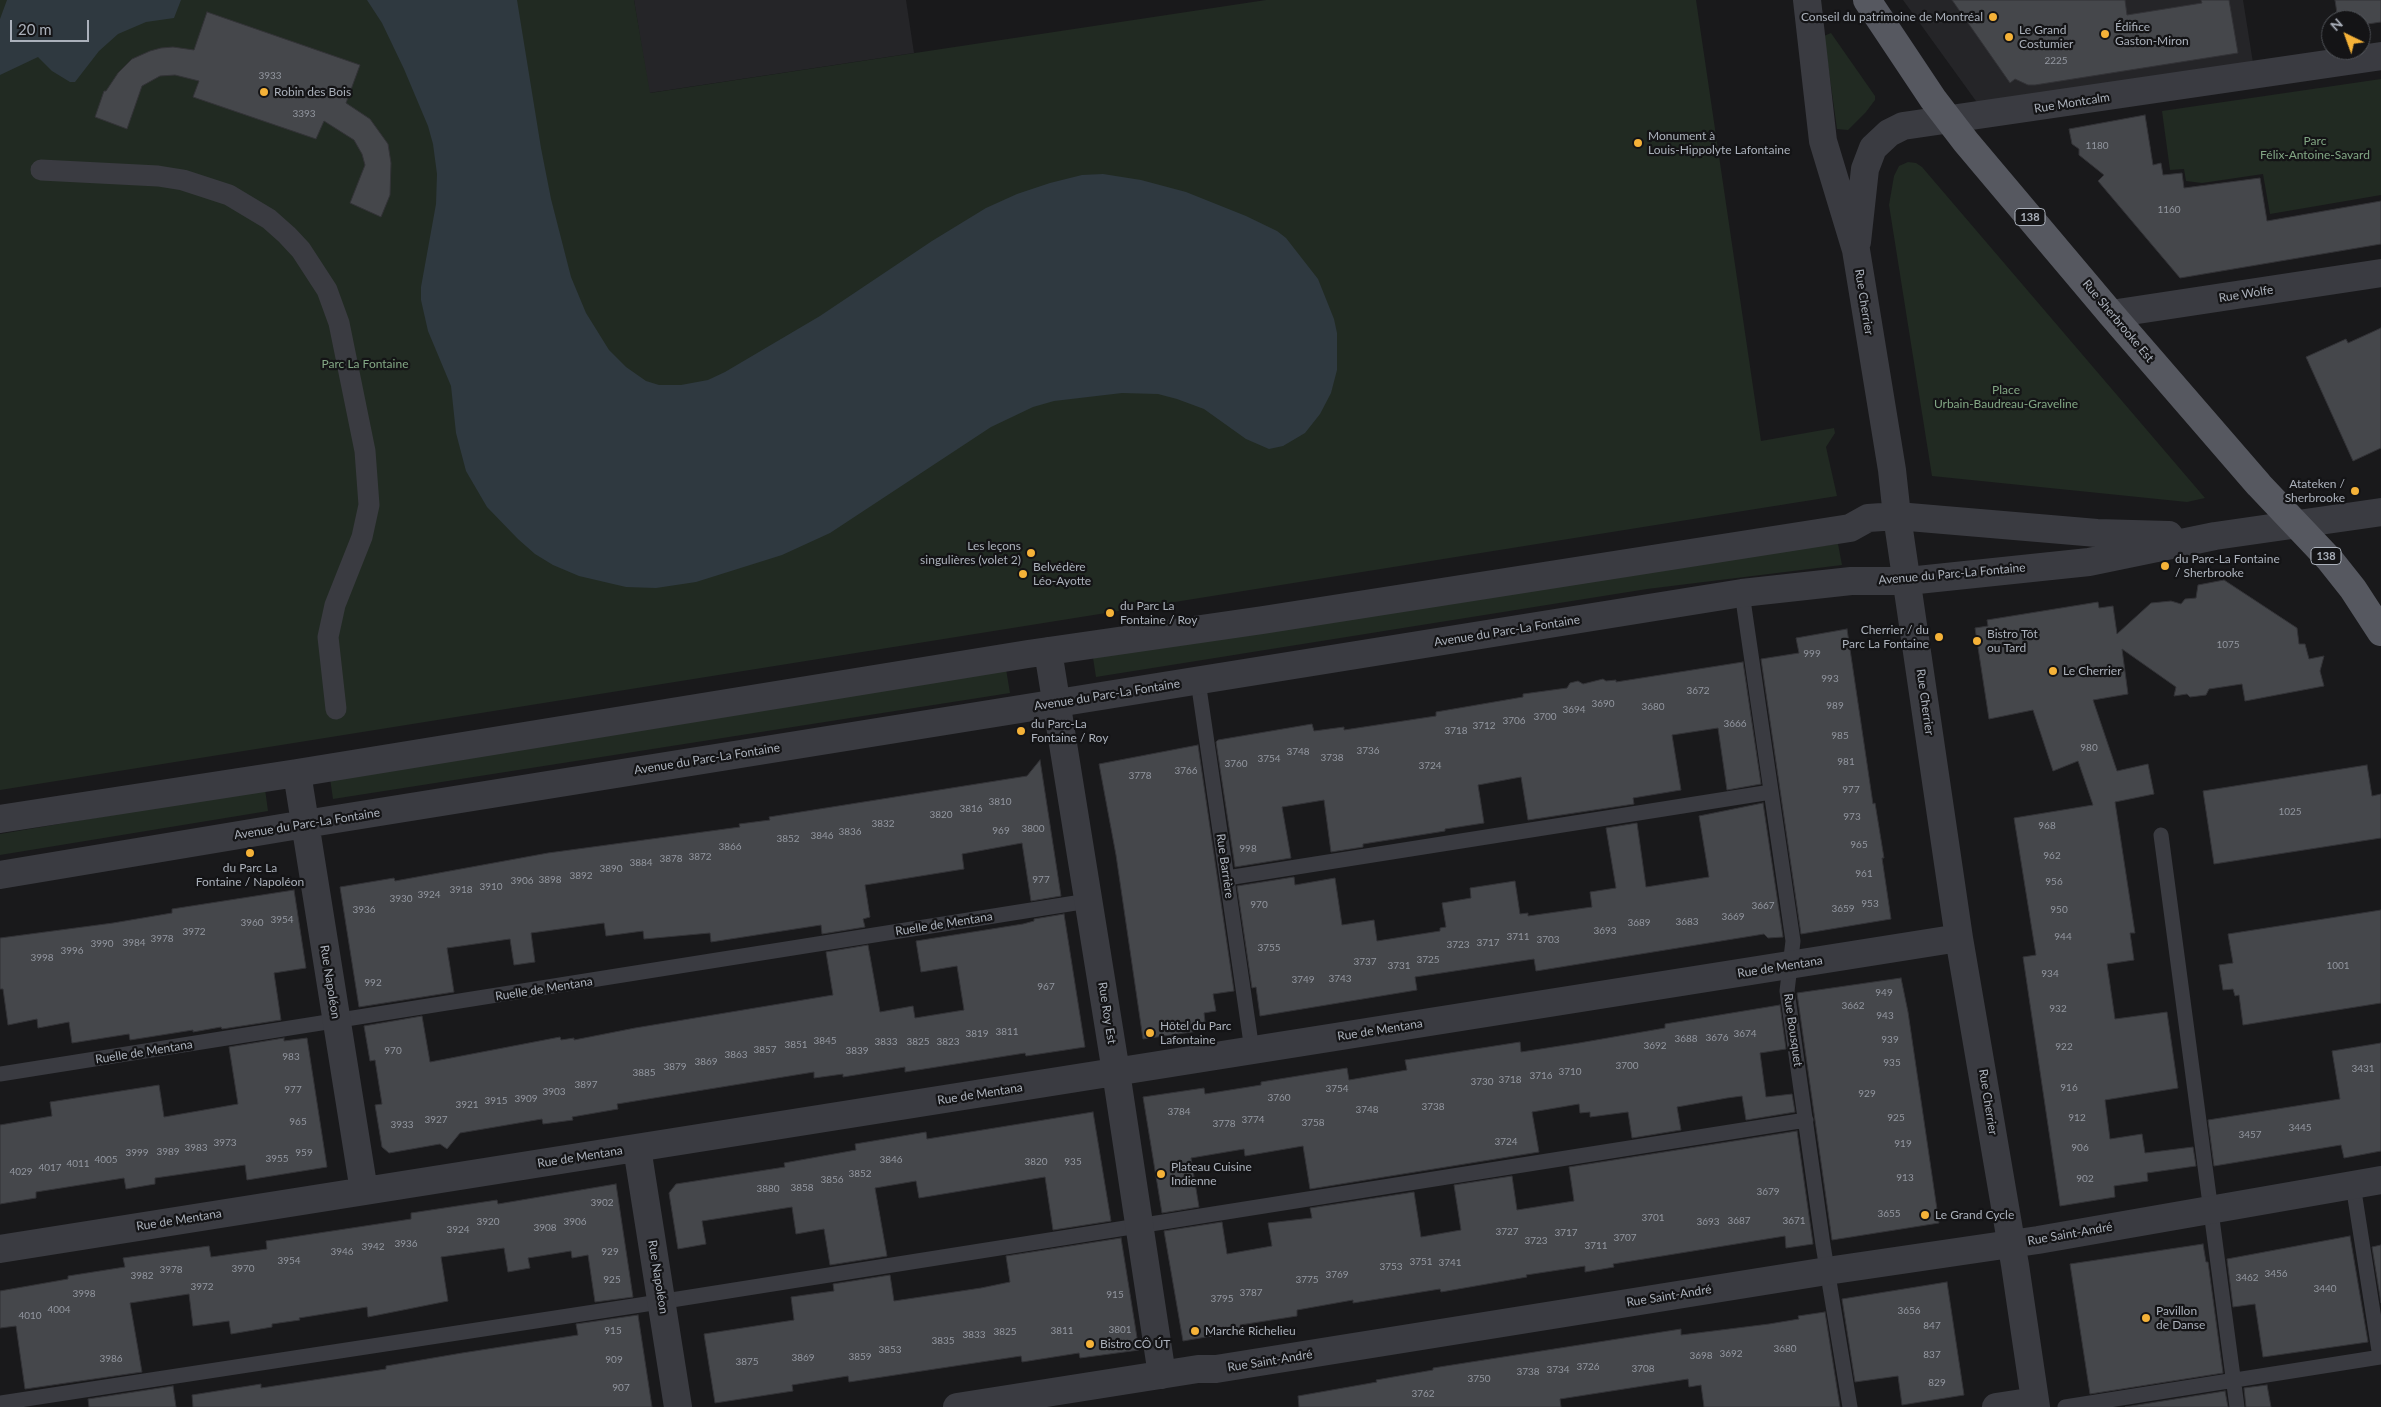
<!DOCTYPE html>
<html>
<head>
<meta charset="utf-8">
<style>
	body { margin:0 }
	#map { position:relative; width:2381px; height:1407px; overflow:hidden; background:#19191b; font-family:Lato,sans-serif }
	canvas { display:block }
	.north { position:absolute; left:2321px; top:10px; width:50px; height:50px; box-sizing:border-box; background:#141416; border:1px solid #505358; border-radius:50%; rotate:318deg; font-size:14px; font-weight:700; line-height:20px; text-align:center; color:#abb1bb }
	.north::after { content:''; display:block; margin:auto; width:18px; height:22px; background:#f5b238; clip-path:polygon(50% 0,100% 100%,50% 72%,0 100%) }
	.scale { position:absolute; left:10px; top:20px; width:79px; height:22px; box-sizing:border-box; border:2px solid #abb1bb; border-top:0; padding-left:6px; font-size:15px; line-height:18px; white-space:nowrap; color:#abb1bb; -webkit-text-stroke:4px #141416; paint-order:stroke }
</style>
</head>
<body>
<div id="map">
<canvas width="2381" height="1407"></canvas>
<div class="north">N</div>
<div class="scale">20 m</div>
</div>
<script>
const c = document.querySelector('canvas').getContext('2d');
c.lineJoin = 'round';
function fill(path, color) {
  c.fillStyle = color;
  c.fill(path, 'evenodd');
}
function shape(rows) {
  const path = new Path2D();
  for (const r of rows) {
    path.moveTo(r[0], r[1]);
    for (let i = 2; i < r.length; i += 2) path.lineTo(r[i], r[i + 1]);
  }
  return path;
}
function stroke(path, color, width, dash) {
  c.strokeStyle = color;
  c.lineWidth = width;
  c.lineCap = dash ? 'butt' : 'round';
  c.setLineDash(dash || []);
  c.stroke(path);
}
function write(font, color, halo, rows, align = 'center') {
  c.font = font + ' Lato,sans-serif';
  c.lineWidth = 4.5;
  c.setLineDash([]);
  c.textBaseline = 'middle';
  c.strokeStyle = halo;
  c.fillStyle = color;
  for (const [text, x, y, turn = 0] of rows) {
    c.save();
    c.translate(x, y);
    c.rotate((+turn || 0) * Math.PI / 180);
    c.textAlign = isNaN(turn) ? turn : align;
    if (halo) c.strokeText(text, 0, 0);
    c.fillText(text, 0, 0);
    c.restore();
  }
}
const built = shape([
	[634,0,906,0,914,53,649,93],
	[1903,0,2243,0,2254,69,1981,108]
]);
const green = shape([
	[0,0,634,0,650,93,1266,0,1696,0,1761,441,1834,428,1835,433,1826,447,1837,496,0,790],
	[1831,33,1875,96,1875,100,1866,112,1848,130,1837,129,1824,36],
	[2381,79,2381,195,2270,214,2263,174,2202,183,2186,181,2184,169,2170,170,2162,111],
	[1908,162,1916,163,1922,167,2205,498,2187,502,1932,476,1889,205,1894,176,1899,166],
	[1838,544,1842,565,1647,589,1096,677,1093,658,1746,554],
	[1006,669,1010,693,333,799,330,778],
	[265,789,268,811,0,855,0,834]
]);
const water = shape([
	[7,0,181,0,174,18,146,22,118,34,99,51,75,82,70,82,52,71,38,57,0,75,0,19],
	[367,0,517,0,541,148,551,199,571,277,586,313,609,350,626,367,646,381,659,385,681,385,708,380,725,372,820,316,932,241,986,208,1017,194,1050,183,1082,175,1103,174,1141,180,1186,192,1246,216,1277,231,1286,238,1318,279,1334,319,1337,333,1337,370,1331,393,1320,414,1305,433,1283,446,1269,449,1246,439,1204,409,1177,399,1158,394,1122,393,1054,401,1033,407,991,427,830,533,782,555,696,582,656,588,626,587,579,576,553,565,535,554,518,539,487,507,466,471,456,433,451,386,428,331,421,300,421,287,436,204,437,174,433,144,428,126,404,69,382,23]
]);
const building = shape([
	[1952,0,2125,0,2127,15,2202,3,2201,0,2229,0,2238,53,2035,85,2028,85,2015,79,2010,83,1952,0],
	[2335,0,2381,0,2381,22,2361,25,2361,20,2338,20,2335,0],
	[207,12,360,65,346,103,370,119,388,144,391,163,390,195,381,217,350,203,365,165,362,154,354,140,324,121,316,139,193,97,199,81,175,75,160,76,142,86,127,129,95,117,104,91,106,91,118,73,132,59,150,51,161,48,173,47,194,50,207,12],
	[2145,115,2153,165,2161,163,2163,175,2182,173,2184,188,2260,178,2267,221,2381,201,2381,244,2180,278,2098,181,2104,175,2079,155,2079,149,2072,144,2069,129,2145,115],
	[2381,328,2381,448,2353,461,2306,357,2346,339,2348,343,2381,328],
	[2224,580,2297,628,2299,644,2305,644,2309,659,2324,656,2320,671,2324,686,2245,701,2242,684,2209,689,2206,695,2190,697,2187,694,2174,696,2176,687,2122,649,2128,694,2093,700,2117,771,2148,764,2154,794,2115,802,2135,933,2130,933,2134,960,2107,964,2115,1019,2167,1012,2178,1088,2105,1100,2110,1139,2142,1134,2145,1153,2193,1147,2196,1166,2147,1173,2148,1181,2114,1186,2115,1197,2060,1206,2023,957,2036,955,2014,818,2093,805,2078,761,2053,771,2033,710,1989,719,1975,628,1988,626,1987,620,2098,602,2099,608,2113,606,2117,634,2151,603,2171,601,2181,604,2185,599,2196,598,2198,585,2224,580],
	[1847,629,1873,804,1875,803,1884,858,1882,858,1891,919,1801,934,1761,659,1799,653,1796,638,1847,629],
	[1743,662,1761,784,1727,790,1718,728,1672,735,1681,790,1633,798,1634,804,1528,820,1521,777,1478,785,1484,823,1445,829,1445,831,1363,844,1363,847,1331,852,1324,800,1282,807,1291,858,1235,867,1216,742,1218,740,1312,724,1314,731,1344,727,1344,730,1436,716,1436,712,1523,697,1523,694,1567,688,1570,683,1578,681,1583,684,1603,679,1606,681,1616,680,1616,682,1743,662],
	[1198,745,1234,991,1213,994,1216,1011,1204,1013,1206,1030,1143,1039,1116,855,1099,764,1198,745],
	[1040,760,1061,896,1031,901,1022,843,962,854,964,869,865,885,870,917,863,919,865,927,822,934,821,925,711,942,710,933,644,939,643,931,606,936,604,923,531,933,535,962,514,965,510,939,447,948,454,992,359,1007,340,887,394,878,395,881,548,853,740,827,739,824,770,820,769,817,1027,776,1040,760],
	[2367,765,2372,796,2381,794,2381,838,2214,864,2203,791,2367,765],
	[1763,803,1783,937,1768,938,1764,934,1536,971,1534,959,1415,977,1417,990,1260,1016,1256,987,1252,988,1237,886,1294,877,1295,885,1335,878,1342,925,1374,920,1377,941,1440,931,1440,928,1446,927,1442,903,1471,898,1470,888,1515,881,1520,914,1528,913,1528,916,1592,907,1590,892,1616,888,1606,828,1637,823,1646,887,1709,877,1699,816,1763,803],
	[294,890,306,968,274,973,281,1020,222,1029,221,1027,193,1032,193,1030,130,1040,129,1034,72,1043,69,1022,38,1028,37,1019,8,1025,3,989,0,989,0,938,113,923,172,913,172,909,294,890],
	[2381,910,2381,1003,2243,1025,2239,995,2235,996,2233,989,2223,990,2219,965,2233,963,2228,934,2381,910],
	[1064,914,1085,1047,1026,1056,1025,1053,905,1072,905,1067,843,1077,843,1074,814,1078,814,1072,617,1104,618,1109,572,1117,573,1120,543,1124,542,1119,460,1133,447,1149,440,1144,389,1153,382,1147,375,1105,382,1104,375,1060,370,1061,364,1026,422,1016,430,1062,560,1037,561,1040,574,1038,574,1040,635,1028,833,995,826,952,868,945,880,1012,913,1006,915,1018,964,1010,957,966,921,972,916,941,1023,924,1034,921,1034,919,1064,914],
	[1901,978,1908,1012,1939,1223,1832,1240,1797,993,1901,978],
	[1780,1005,1786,1049,1760,1053,1766,1097,1792,1094,1795,1112,1746,1120,1742,1096,1727,1098,1677,1107,1681,1130,1632,1138,1628,1112,1590,1117,1590,1112,1580,1113,1579,1104,1532,1112,1539,1152,1310,1189,1303,1146,1245,1156,1244,1149,1191,1158,1199,1207,1162,1213,1143,1097,1204,1088,1205,1094,1261,1085,1261,1082,1347,1068,1349,1080,1407,1070,1405,1060,1520,1042,1521,1052,1579,1043,1665,1028,1665,1024,1780,1005],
	[284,1038,284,1041,307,1038,327,1167,247,1180,245,1165,155,1178,155,1184,126,1189,124,1178,36,1192,36,1198,0,1204,0,1125,52,1116,50,1102,159,1085,164,1117,238,1104,229,1047,284,1038],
	[2381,1043,2381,1151,2344,1158,2341,1145,2214,1166,2208,1120,2340,1099,2332,1051,2381,1043],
	[1093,1112,1111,1221,1053,1230,1045,1177,919,1198,916,1181,875,1188,887,1256,830,1265,824,1229,796,1234,792,1207,702,1221,706,1244,678,1249,669,1193,676,1184,785,1167,784,1163,856,1150,855,1144,867,1142,926,1132,927,1139,1093,1112],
	[1797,1131,1813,1244,1786,1248,1785,1236,1613,1264,1614,1267,1585,1272,1585,1266,1526,1275,1527,1277,1441,1292,1440,1289,1353,1303,1353,1300,1297,1310,1297,1316,1240,1325,1241,1331,1183,1341,1164,1231,1222,1222,1227,1254,1272,1246,1268,1223,1312,1218,1310,1208,1414,1192,1421,1237,1461,1230,1454,1185,1512,1176,1517,1210,1574,1201,1569,1167,1797,1131],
	[616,1184,633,1297,595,1302,588,1255,572,1258,571,1251,528,1258,530,1268,508,1272,504,1248,441,1257,448,1301,368,1317,367,1307,299,1318,300,1320,272,1324,272,1327,231,1334,229,1321,193,1326,189,1294,130,1303,142,1372,25,1389,16,1326,0,1328,0,1291,68,1279,68,1276,125,1267,123,1258,209,1246,211,1257,267,1249,266,1241,411,1219,411,1213,497,1200,498,1204,616,1184],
	[2350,1236,2368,1342,2263,1357,2255,1304,2233,1307,2227,1259,2350,1236],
	[1121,1238,1139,1350,1080,1358,1079,1353,1022,1362,1021,1356,849,1382,848,1376,792,1385,793,1391,715,1403,704,1334,794,1320,791,1297,834,1291,833,1284,890,1275,894,1301,981,1288,1010,1282,1006,1256,1121,1238],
	[2203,1244,2206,1262,2208,1262,2223,1373,2090,1394,2070,1264,2203,1244],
	[2381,1245,2381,1303,2372,1247,2381,1245],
	[1947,1282,1964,1395,1902,1405,1898,1376,1855,1382,1842,1299,1947,1282],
	[1825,1312,1840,1407,1704,1407,1701,1385,1689,1387,1688,1379,1560,1399,1561,1407,1299,1407,1298,1396,1377,1382,1376,1380,1433,1370,1433,1368,1681,1329,1681,1335,1769,1324,1799,1319,1798,1316,1825,1312],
	[638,1315,652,1407,193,1407,192,1395,261,1384,261,1388,386,1369,386,1366,462,1353,578,1335,576,1324,638,1315],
	[2267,1385,2271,1407,2246,1407,2244,1388,2267,1385],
	[173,1386,176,1407,89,1407,88,1399,173,1386],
	[2225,1391,2228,1407,2125,1407,2225,1391]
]);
const service = shape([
	[1742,593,1793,941,1787,991,1823,1245,1850,1407],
	[1198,681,1252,1050],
	[2161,835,2237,1407],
	[1227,878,1771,792],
	[0,1074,1088,901],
	[2353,1185,2380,1357],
	[0,1403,640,1305,1806,1120],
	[2065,1407,2381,1357]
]);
const pedestrian = shape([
	[41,170,158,176,183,180,229,195,269,219,287,235,301,250,327,290,339,323,365,451,369,505,362,537,335,605,328,637,336,709]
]);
const minor = shape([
	[1807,0,1823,141,1856,250,1892,470,1897,516,1959,938,2015,1265,2036,1407],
	[1857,242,1865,169,1873,148,1889,133,1903,126,2381,56],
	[2111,314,2381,273],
	[1048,651,1116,1072,1162,1375],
	[297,773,364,1191],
	[0,819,297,773,1028,654,1263,620,1850,528,1868,518,1897,516,2097,533,2169,535],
	[0,875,305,824,1742,593,1851,581,1908,581,2089,562,2215,536,2381,512],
	[637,1148,678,1407],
	[0,1249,1959,938],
	[957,1407,1198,1369,1216,1369,1827,1271,2038,1240,2381,1180],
	[1996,1407,2035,1401]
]);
const primary = shape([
	[1867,0,1933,99,1966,142,2111,314,2259,485,2330,560,2353,589,2381,632]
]);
const markers = [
	[1993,17,5,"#f5b238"],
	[2105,34,5,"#f5b238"],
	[2009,37,5,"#f5b238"],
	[264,92,5,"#f5b238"],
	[1638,143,5,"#f5b238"],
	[2355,491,5,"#f5b238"],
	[1031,553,5,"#f5b238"],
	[2165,566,5,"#f5b238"],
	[1023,574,5,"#f5b238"],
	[1110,613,5,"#f5b238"],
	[1939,637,5,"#f5b238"],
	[1977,641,5,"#f5b238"],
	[2053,671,5,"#f5b238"],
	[1021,731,5,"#f5b238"],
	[250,853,5,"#f5b238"],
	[1150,1033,5,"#f5b238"],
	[1161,1174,5,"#f5b238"],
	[1925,1215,5,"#f5b238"],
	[2146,1318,5,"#f5b238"],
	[1195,1331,5,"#f5b238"],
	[1090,1344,5,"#f5b238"]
];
const numberNames = [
	["2225",2056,61],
	["3933",270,76],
	["3393",304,114],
	["1180",2097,146],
	["1160",2169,210],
	["1075",2228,645],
	["999",1812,654],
	["993",1830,679],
	["3672",1698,691],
	["3690",1603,704],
	["989",1835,706],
	["3680",1653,707],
	["3694",1574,710],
	["3700",1545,717],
	["3706",1514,721],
	["3666",1735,724],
	["3712",1484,726],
	["3718",1456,731],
	["985",1840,736],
	["980",2089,748],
	["3736",1368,751],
	["3748",1298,752],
	["3738",1332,758],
	["3754",1269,759],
	["981",1846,762],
	["3760",1236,764],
	["3724",1430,766],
	["3766",1186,771],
	["3778",1140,776],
	["977",1851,790],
	["3810",1000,802],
	["3816",971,809],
	["1025",2290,812],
	["3820",941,815],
	["973",1852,817],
	["3832",883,824],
	["968",2047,826],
	["3800",1033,829],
	["969",1001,831],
	["3836",850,832],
	["3846",822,836],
	["3852",788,839],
	["965",1859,845],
	["3866",730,847],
	["998",1248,849],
	["962",2052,856],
	["3872",700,857],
	["3878",671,859],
	["3884",641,863],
	["3890",611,869],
	["961",1864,874],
	["3892",581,876],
	["3898",550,880],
	["977",1041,880],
	["3906",522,881],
	["956",2054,882],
	["3910",491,887],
	["3918",461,890],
	["3924",429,895],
	["3930",401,899],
	["953",1870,904],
	["970",1259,905],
	["3667",1763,906],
	["3659",1843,909],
	["3936",364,910],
	["950",2059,910],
	["3669",1733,917],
	["3954",282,920],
	["3683",1687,922],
	["3960",252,923],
	["3689",1639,923],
	["3693",1605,931],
	["3972",194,932],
	["3711",1518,937],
	["944",2063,937],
	["3978",162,939],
	["3703",1548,940],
	["3984",134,943],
	["3717",1488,943],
	["3990",102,944],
	["3723",1458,945],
	["3755",1269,948],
	["3996",72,951],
	["3998",42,958],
	["3725",1428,960],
	["3737",1365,962],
	["3731",1399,966],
	["1001",2338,966],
	["934",2050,974],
	["3743",1340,979],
	["3749",1303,980],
	["992",373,983],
	["967",1046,987],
	["949",1884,993],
	["3662",1853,1006],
	["932",2058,1009],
	["943",1885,1016],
	["3811",1007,1032],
	["3819",977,1034],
	["3674",1745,1034],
	["3676",1717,1038],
	["3688",1686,1039],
	["939",1890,1040],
	["3845",825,1041],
	["3833",886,1042],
	["3825",918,1042],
	["3823",948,1042],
	["3851",796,1045],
	["3692",1655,1046],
	["922",2064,1047],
	["3857",765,1050],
	["970",393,1051],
	["3839",857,1051],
	["3863",736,1055],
	["983",291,1057],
	["3869",706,1062],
	["935",1892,1063],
	["3700",1627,1066],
	["3879",675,1067],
	["3431",2363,1069],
	["3710",1570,1072],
	["3885",644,1073],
	["3716",1541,1076],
	["3718",1510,1080],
	["3730",1482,1082],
	["3897",586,1085],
	["916",2069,1088],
	["3754",1337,1089],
	["977",293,1090],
	["3903",554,1092],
	["929",1867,1094],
	["3760",1279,1098],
	["3909",526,1099],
	["3915",496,1101],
	["3921",467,1105],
	["3738",1433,1107],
	["3748",1367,1110],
	["3784",1179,1112],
	["925",1896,1118],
	["912",2077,1118],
	["3927",436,1120],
	["3774",1253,1120],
	["965",298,1122],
	["3758",1313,1123],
	["3778",1224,1124],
	["3933",402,1125],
	["3445",2300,1128],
	["3457",2250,1135],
	["3724",1506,1142],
	["3973",225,1143],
	["919",1903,1144],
	["3983",196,1148],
	["906",2080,1148],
	["3989",168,1152],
	["3999",137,1153],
	["959",304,1153],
	["3955",277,1159],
	["4005",106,1160],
	["3846",891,1160],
	["3820",1036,1162],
	["935",1073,1162],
	["4011",78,1164],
	["4017",50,1168],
	["4029",21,1172],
	["3852",860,1174],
	["913",1905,1178],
	["902",2085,1179],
	["3856",832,1180],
	["3858",802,1188],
	["3880",768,1189],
	["3679",1768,1192],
	["3902",602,1203],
	["3655",1889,1214],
	["3701",1653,1218],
	["3687",1739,1221],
	["3671",1794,1221],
	["3920",488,1222],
	["3906",575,1222],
	["3693",1708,1222],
	["3908",545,1228],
	["3924",458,1230],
	["3727",1507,1232],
	["3717",1566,1233],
	["3707",1625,1238],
	["3723",1536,1241],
	["3936",406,1244],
	["3711",1596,1246],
	["3942",373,1247],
	["3946",342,1252],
	["929",610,1252],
	["3954",289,1261],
	["3751",1421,1262],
	["3741",1450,1263],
	["3753",1391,1267],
	["3970",243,1269],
	["3978",171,1270],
	["3456",2276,1274],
	["3769",1337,1275],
	["3982",142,1276],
	["3462",2247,1278],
	["925",612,1280],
	["3775",1307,1280],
	["3972",202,1287],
	["3440",2325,1289],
	["3787",1251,1293],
	["3998",84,1294],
	["915",1115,1295],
	["3795",1222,1299],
	["4004",59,1310],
	["3656",1909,1311],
	["4010",30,1316],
	["847",1932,1326],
	["3801",1120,1330],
	["915",613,1331],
	["3811",1062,1331],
	["3825",1005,1332],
	["3833",974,1335],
	["3835",943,1341],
	["3680",1785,1349],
	["3853",890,1350],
	["3692",1731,1354],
	["837",1932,1355],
	["3698",1701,1356],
	["3859",860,1357],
	["3869",803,1358],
	["3986",111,1359],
	["909",614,1360],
	["3875",747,1362],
	["3726",1588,1367],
	["3708",1643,1369],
	["3734",1558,1370],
	["3738",1528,1372],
	["3750",1479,1379],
	["829",1937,1383],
	["907",621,1388],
	["3762",1423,1394]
];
const shields = [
	[2030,217,30],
	[2326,556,30]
];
const shieldNames = [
	["138",2030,217],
	["138",2326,556]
];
const poiNames = [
	["Conseil du patrimoine de Montréal",1983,17,"right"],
	["Édifice",2115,27],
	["Gaston-Miron",2115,41],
	["Le Grand",2019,30],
	["Costumier",2019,44],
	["Robin des Bois",274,92],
	["Monument à",1648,136],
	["Louis-Hippolyte Lafontaine",1648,150],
	["Atateken /",2345,484,"right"],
	["Sherbrooke",2345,498,"right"],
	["Les leçons",1021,546,"right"],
	["singulières (volet 2)",1021,560,"right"],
	["du Parc-La Fontaine",2175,559],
	["/ Sherbrooke",2175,573],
	["Belvédère",1033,567],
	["Léo-Ayotte",1033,581],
	["du Parc La",1120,606],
	["Fontaine / Roy",1120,620],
	["Cherrier / du",1929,630,"right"],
	["Parc La Fontaine",1929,644,"right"],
	["Bistro Tôt",1987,634],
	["ou Tard",1987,648],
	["Le Cherrier",2063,671],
	["du Parc-La",1031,724],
	["Fontaine / Roy",1031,738],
	["du Parc La",250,868,"center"],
	["Fontaine / Napoléon",250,882,"center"],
	["Hôtel du Parc",1160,1026],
	["Lafontaine",1160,1040],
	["Plateau Cuisine",1171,1167],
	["Indienne",1171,1181],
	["Le Grand Cycle",1935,1215],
	["Pavillon",2156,1311],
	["de Danse",2156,1325],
	["Marché Richelieu",1205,1331],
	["Bistro CÔ ÚT",1100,1344]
];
const streetNames = [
	["Rue Montcalm",2072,103,-9],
	["Rue Wolfe",2246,294,-9],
	["Rue Cherrier",1864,302,81],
	["Rue Sherbrooke Est",2118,321,50],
	["Avenue du Parc-La Fontaine",1952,574,-5],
	["Avenue du Parc-La Fontaine",1507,631,-9],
	["Avenue du Parc-La Fontaine",1107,695,-9],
	["Rue Cherrier",1925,702,82],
	["Avenue du Parc-La Fontaine",707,759,-9],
	["Avenue du Parc-La Fontaine",307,824,-9],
	["Rue Barrière",1225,866,82],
	["Ruelle de Mentana",944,924,-9],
	["Rue de Mentana",1780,967,-9],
	["Rue Napoléon",330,982,81],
	["Ruelle de Mentana",544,989,-9],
	["Rue Roy Est",1107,1013,81],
	["Rue de Mentana",1380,1030,-9],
	["Rue Bousquet",1793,1030,82],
	["Ruelle de Mentana",144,1052,-9],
	["Rue de Mentana",980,1094,-9],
	["Rue Cherrier",1988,1102,81],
	["Rue de Mentana",580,1157,-9],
	["Rue de Mentana",179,1220,-9],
	["Rue Saint-André",2070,1234,-10],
	["Rue Napoléon",658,1277,81],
	["Rue Saint-André",1669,1296,-9],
	["Rue Saint-André",1270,1361,-9]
];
const parkNames = [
	["Parc",2315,141],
	["Félix-Antoine-Savard",2315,155],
	["Parc La Fontaine",365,364],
	["Place",2006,390],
	["Urbain-Baudreau-Graveline",2006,404]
];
fill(built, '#252528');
fill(green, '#212a22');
fill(water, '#2f3940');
fill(building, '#45474b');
stroke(building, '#333337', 1);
stroke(service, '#3a3b41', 15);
stroke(pedestrian, '#3a3b41', 21);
stroke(minor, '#3a3b41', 28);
stroke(primary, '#565860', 28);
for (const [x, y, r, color] of markers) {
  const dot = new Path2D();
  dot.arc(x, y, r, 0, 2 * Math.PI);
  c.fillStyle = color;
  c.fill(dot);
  stroke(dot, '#141416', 2);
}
write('10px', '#92969f', null, numberNames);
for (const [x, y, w] of shields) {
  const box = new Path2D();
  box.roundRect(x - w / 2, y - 8.5, w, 17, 4);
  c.fillStyle = '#141416';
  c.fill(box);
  stroke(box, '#abb1bb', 1);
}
write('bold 11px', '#abb1bb', null, shieldNames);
write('12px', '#abb1bb', '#141416', poiNames, 'left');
write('12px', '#abb1bb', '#141416', streetNames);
write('12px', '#82a684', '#141416', parkNames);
</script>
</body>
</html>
